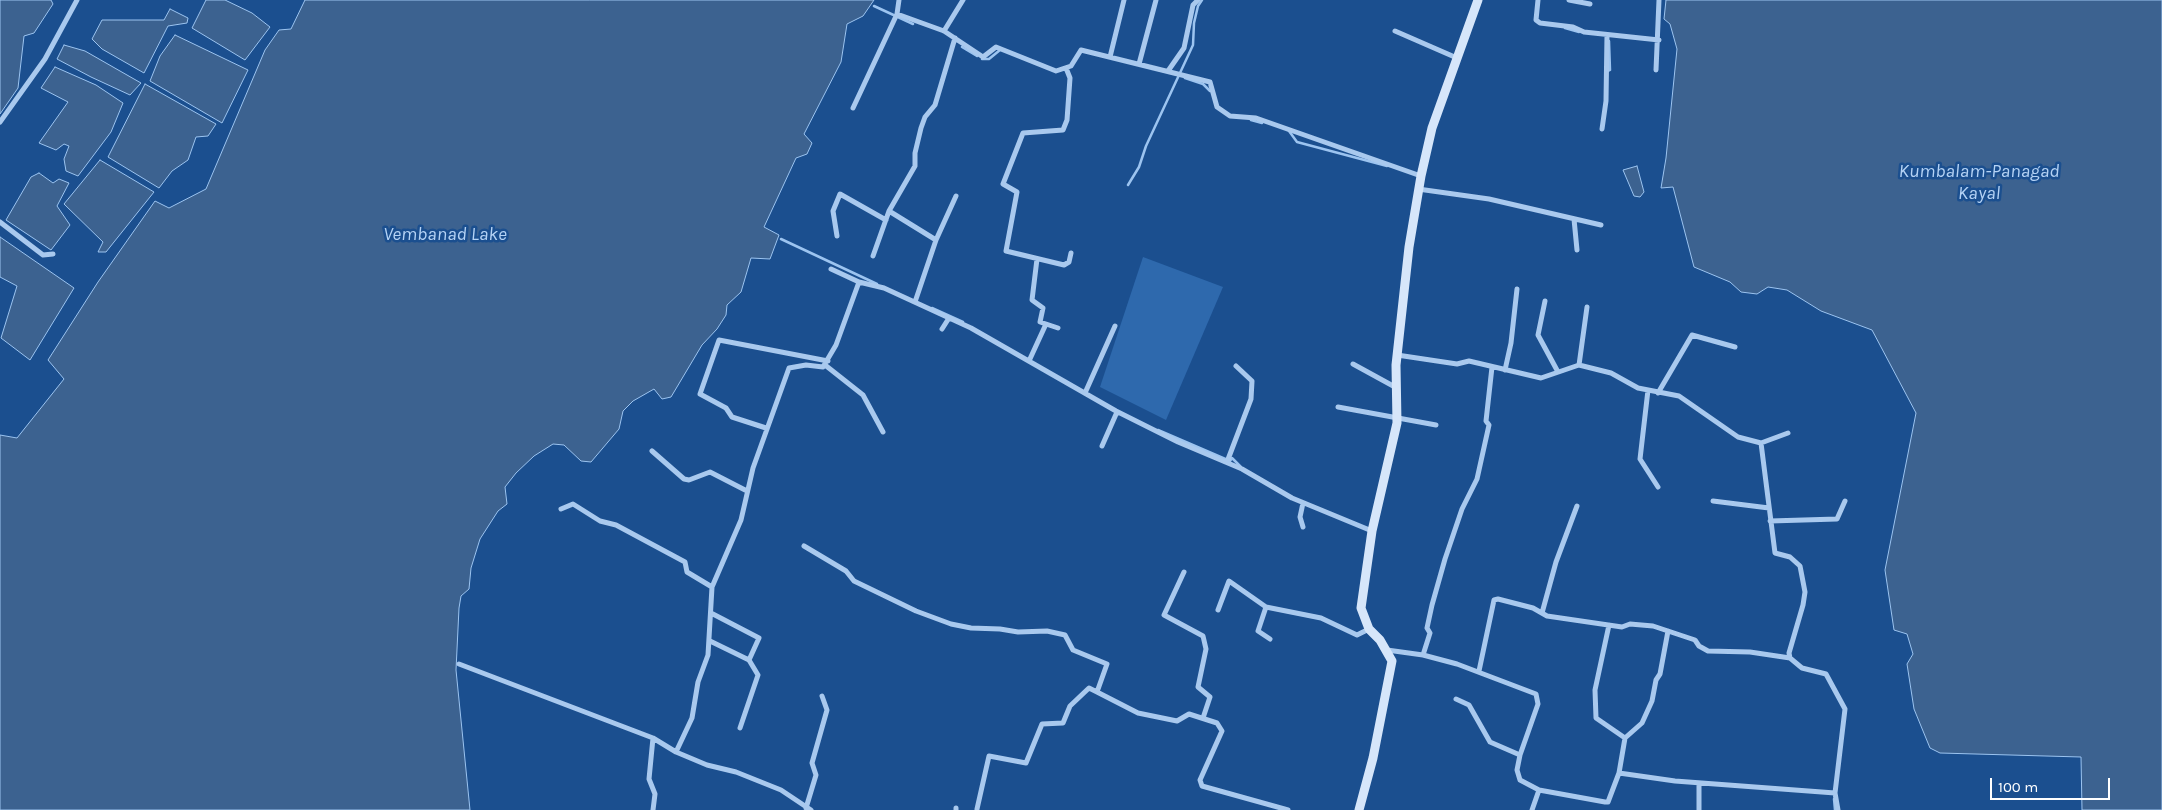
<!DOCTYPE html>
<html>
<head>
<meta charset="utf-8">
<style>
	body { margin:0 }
	#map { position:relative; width:2162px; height:810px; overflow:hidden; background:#1b4f8f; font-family:Karla,sans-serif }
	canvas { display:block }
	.scale { position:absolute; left:1990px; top:778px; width:120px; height:22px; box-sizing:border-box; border:2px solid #fff; border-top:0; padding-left:6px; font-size:15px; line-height:18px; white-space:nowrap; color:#fff; -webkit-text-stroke:4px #1b4f8f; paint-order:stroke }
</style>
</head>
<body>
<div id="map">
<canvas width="2162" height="810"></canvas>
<div class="scale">100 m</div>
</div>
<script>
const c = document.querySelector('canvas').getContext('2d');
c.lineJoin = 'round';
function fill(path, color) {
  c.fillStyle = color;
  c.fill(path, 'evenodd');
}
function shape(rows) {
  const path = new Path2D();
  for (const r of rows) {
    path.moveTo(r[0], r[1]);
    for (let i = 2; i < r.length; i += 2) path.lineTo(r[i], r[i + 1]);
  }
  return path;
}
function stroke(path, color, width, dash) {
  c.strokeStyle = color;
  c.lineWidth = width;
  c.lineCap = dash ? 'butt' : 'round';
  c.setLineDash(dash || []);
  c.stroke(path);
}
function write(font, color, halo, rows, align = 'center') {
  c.font = font + ' Karla,sans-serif';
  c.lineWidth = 5;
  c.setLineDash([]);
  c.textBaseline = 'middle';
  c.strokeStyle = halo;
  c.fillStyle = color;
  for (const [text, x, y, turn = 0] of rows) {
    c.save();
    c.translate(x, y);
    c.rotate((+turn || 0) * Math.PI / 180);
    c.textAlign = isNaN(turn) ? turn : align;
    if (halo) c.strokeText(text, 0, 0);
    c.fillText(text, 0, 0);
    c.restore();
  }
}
const green = shape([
	[1143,257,1223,287,1166,420,1100,387]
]);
const water = shape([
	[0,0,51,0,53,4,34,33,24,36,18,88,0,114,0,0],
	[206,0,225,0,252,13,270,27,245,60,192,28,206,0],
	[305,0,874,0,863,16,847,24,841,62,804,134,812,143,807,154,796,158,764,227,779,235,770,259,751,258,741,292,727,305,726,315,717,329,702,345,671,397,662,399,654,389,633,401,623,411,619,429,591,462,581,461,564,445,553,444,534,456,516,473,505,487,507,504,498,511,480,539,471,568,469,589,461,596,459,608,456,670,470,810,0,810,0,435,17,438,64,379,48,360,98,282,155,201,169,208,206,189,265,50,279,30,291,29,305,0],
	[1666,0,2162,0,2162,810,2082,810,2081,757,1940,753,1930,748,1914,709,1907,664,1913,654,1907,634,1894,630,1885,570,1916,413,1872,330,1821,311,1787,290,1768,287,1757,294,1741,292,1730,282,1694,267,1673,187,1661,188,1666,158,1677,49,1670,24,1664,19,1666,0],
	[170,9,188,18,187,23,168,26,144,73,102,49,92,39,102,20,164,20,170,9],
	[175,35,248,70,222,123,150,81,160,56,175,35],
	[64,45,85,51,141,83,130,95,91,77,57,59,64,45],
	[55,67,96,85,123,103,111,132,78,176,66,171,64,159,69,146,64,144,56,150,39,143,68,102,41,88,55,67],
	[145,84,216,124,208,136,196,137,188,160,172,171,159,188,108,157,145,84],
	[100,160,154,192,106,252,98,252,103,242,64,204,100,160],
	[1637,166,1644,192,1640,197,1634,196,1623,170,1637,166],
	[39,173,53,183,59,179,69,183,57,206,70,225,51,250,6,220,31,177,39,173],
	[0,237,74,288,30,360,1,338,17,286,0,277,0,237]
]);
const stream = shape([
	[874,6,913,24],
	[1565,28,1579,32],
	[962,47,977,56],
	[982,59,989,59,1000,50],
	[1608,71,1610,70,1609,41],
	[1185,78,1203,84,1210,91],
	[1251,120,1262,123],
	[1289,131,1297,142,1387,166],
	[1128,185,1139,167,1146,146,1193,45,1194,23,1198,6,1202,0],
	[781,239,877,284],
	[932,308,963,322],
	[1158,430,1230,461,1232,458,1241,467],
	[1834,799,1835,810]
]);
const minor = shape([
	[1538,0,1536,20,1540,23,1573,27,1584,32,1659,40],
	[1569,0,1590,4],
	[897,14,944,31,983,57,996,47,1056,71,1071,66,1081,50,1210,82,1217,107,1230,116,1256,118,1421,176],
	[944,31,963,0],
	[1395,31,1457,58],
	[1110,57,1124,0],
	[1139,64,1156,0],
	[1066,68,1070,78,1067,120,1063,130,1023,133,1003,184,1017,192,1006,251,1064,265,1069,262,1071,253],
	[1656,70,1659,0],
	[1168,71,1184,48,1193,5,1198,0],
	[853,108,897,14,899,0],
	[0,122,45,59,77,0],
	[1602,129,1606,101,1607,35],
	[1418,189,1489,199,1601,225],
	[1574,219,1577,250],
	[0,222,43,255,53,254],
	[837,236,833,211,840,194,886,220],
	[936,240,956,196],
	[873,256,889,211],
	[831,269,859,282],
	[1545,301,1538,335,1558,372],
	[915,302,936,240,889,211,915,166,915,153,921,128,925,117,935,105,955,38],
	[1046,324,1058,328],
	[942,329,949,318],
	[1397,355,1457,364,1469,361,1541,378,1579,365,1611,373,1638,388,1679,396,1738,437,1761,443,1788,433],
	[1029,361,1046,324,1040,322,1043,308,1032,300,1037,259],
	[1353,364,1395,387],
	[825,365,863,395,883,432],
	[1579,365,1587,307],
	[1505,370,1511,343,1517,289],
	[1648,390,1640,459,1658,487],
	[1085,393,1115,326],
	[1658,393,1692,335,1735,347],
	[1338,407,1436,425],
	[766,428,732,417,726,408,700,394,719,340,828,361],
	[1761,443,1775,553,1790,557,1800,566,1805,592,1803,605,1789,653,1790,658,1802,668,1826,674,1845,709,1835,793,1838,810],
	[1102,446,1117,412],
	[652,451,684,479,689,480,710,472,747,491],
	[1227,462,1251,399,1252,381,1236,366],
	[1713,501,1769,508],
	[1303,503,1300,517,1303,527],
	[561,509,573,504,600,521,616,525,685,562,687,572,712,587],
	[1770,521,1837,519,1845,501],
	[804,546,846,571,854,581,916,611,951,624,971,628,1000,629,1018,632,1047,631,1065,635,1073,650,1107,664,1097,692,1138,713,1177,721,1189,714,1217,723,1222,731,1200,780,1202,786,1288,810],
	[1184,572,1164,615,1203,636,1206,649,1198,687,1210,697,1203,718],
	[1266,607,1321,618,1357,635,1369,629],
	[1218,610,1229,581,1266,607,1258,631,1270,639],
	[711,613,759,638,749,660],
	[1542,613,1556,562,1577,506],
	[1609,625,1595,690,1596,718,1625,738],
	[710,641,749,660,758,675,740,728],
	[1387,650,1423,655,1457,664,1536,694,1538,704,1520,755,1517,770,1520,780,1539,790,1605,802,1608,802,1619,773,1675,781,1835,793],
	[1423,655,1430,633,1427,628,1432,605,1445,559,1462,509,1477,479,1489,425,1486,421,1492,367],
	[459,664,653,738,676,752,707,765,736,772,781,790,811,810],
	[1479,671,1494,600,1498,599,1533,608,1547,616,1622,627,1630,624,1653,626,1695,640,1699,646,1708,651,1750,652,1790,658],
	[1456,699,1469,705,1490,742,1520,755],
	[676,752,692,718,698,682,708,655,712,587,741,520,753,468,789,368,806,365,823,367,836,345,859,282,884,288,971,328,1116,411,1178,442,1242,469,1292,498,1372,531],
	[1619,773,1625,738,1642,723,1652,701,1656,680,1660,674,1668,631],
	[806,808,816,775,812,763,827,710,822,696],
	[977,809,989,756,1026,763,1042,724,1063,723,1070,706,1089,688,1097,692],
	[653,810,655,794,649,779,653,738],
	[956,810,956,808],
	[1532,810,1539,790],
	[1699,810,1699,783]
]);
const secondary = shape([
	[1359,810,1373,758,1392,661,1380,640,1369,629,1361,608,1372,531,1397,423,1396,365,1409,247,1421,176,1432,128,1478,0]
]);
const waterNames = [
	["Kumbalam-Panagad",1979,172],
	["Kayal",1979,194],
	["Vembanad Lake",445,235]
];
fill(green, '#2e69ad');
fill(water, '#3c6290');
stroke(water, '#9cc4f0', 1);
stroke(stream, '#9cc4f0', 2.5);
stroke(minor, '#a9c9ee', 5);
stroke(secondary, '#d6e6fa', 9);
write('italic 19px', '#b5d3f5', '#1b4f8f', waterNames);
</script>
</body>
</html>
